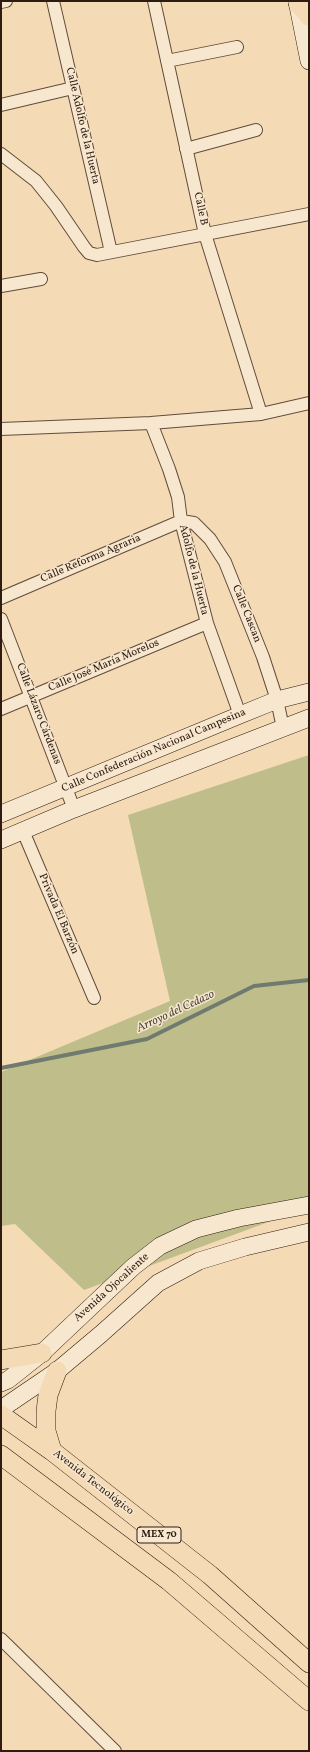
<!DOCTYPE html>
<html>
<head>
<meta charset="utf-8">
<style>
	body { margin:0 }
	#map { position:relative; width:310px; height:1752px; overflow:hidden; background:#f4dab5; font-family:Vollkorn,serif }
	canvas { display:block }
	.frame { position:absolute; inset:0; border:2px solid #2f1c11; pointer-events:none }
</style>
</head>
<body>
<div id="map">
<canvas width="310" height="1752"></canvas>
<div class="frame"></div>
</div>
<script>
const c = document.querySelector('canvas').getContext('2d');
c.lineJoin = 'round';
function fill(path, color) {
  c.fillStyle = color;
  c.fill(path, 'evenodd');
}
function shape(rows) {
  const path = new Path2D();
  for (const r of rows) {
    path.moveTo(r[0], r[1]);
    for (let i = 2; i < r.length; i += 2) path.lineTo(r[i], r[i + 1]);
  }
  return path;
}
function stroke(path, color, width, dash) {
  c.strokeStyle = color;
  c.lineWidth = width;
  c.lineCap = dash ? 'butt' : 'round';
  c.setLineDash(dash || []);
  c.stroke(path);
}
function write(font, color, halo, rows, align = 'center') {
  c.font = font + ' Vollkorn,serif';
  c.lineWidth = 3;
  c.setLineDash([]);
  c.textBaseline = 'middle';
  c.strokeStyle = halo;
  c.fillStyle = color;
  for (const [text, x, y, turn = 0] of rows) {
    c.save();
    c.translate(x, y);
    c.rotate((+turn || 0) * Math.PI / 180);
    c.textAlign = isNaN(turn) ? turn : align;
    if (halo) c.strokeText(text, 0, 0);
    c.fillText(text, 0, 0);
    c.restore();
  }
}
const green = shape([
	[309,755,309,1207,84,1290,15,1224,1,1226,1,1072,170,1001,128,815]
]);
const stream = shape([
	[1,1068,147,1039,254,986,309,980]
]);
const street = shape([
	[53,1,111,252],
	[154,1,205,234,261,414],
	[1,2,6,1],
	[167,61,237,47],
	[1,105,73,88],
	[186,149,256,130],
	[1,154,36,181,56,206,84,247,89,253,97,255,309,214],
	[1,286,41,279],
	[151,423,169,469,178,497,181,521,207,623,240,715],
	[1,429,151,423,261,414,309,403],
	[1,598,181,521,194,523,210,539,225,562,263,657,277,700,283,728],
	[1,619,74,809],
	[1,709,207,623],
	[23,831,94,998],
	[1,1639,115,1751]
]);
const secondary = shape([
	[297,1,309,61],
	[1,814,240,715,277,700,309,692],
	[1,840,74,809,309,718],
	[1,1383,8,1380,42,1353,133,1267,160,1246,196,1229,239,1218,309,1205],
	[1,1409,57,1371,101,1334,158,1283,199,1261,245,1247,309,1232]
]);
const primary = shape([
	[298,3,309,16],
	[1,1360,42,1353],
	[1,1415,52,1451,210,1575,309,1663],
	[52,1451,46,1431,46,1411,48,1395,57,1371],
	[1,1455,169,1581,309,1701]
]);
const shields = [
	[159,1535,44]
];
const shieldNames = [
	["MEX 70",159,1535]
];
const streetNames = [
	["Calle Adolfo de la Huerta",82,126,77],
	["Calle B",200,209,78],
	["Calle Reforma Agraria",91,559,-23],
	["Adolfo de la Huerta",193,570,76],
	["Calle Cascan",246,614,68],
	["Calle José María Morelos",104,666,-23],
	["Calle Lázaro Cárdenas",38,714,69],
	["Calle Confederación Nacional Campesina",154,751,-23],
	["Privada El Barzón",58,914,67],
	["Avenida Ojocaliente",112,1288,-42],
	["Avenida Tecnológico",93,1483,38]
];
const waterNames = [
	["Arroyo del Cedazo",176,1012,-25]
];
fill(green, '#bfbe8b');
stroke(stream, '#707b70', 4);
stroke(street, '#604c3a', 14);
stroke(secondary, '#2f1c11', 18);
stroke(primary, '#2f1c11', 20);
stroke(street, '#f8e7cf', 12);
stroke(secondary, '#f8e7cf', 17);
stroke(primary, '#f4dab5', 19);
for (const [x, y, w] of shields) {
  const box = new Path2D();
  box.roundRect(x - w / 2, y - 8, w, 16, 3);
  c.fillStyle = '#f8e7cf';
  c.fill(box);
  stroke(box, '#2f1c11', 1);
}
write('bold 10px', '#2f1c11', null, shieldNames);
write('11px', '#2f1c11', '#f8e7cf', streetNames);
write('italic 12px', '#504b41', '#f8e7cf', waterNames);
</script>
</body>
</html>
